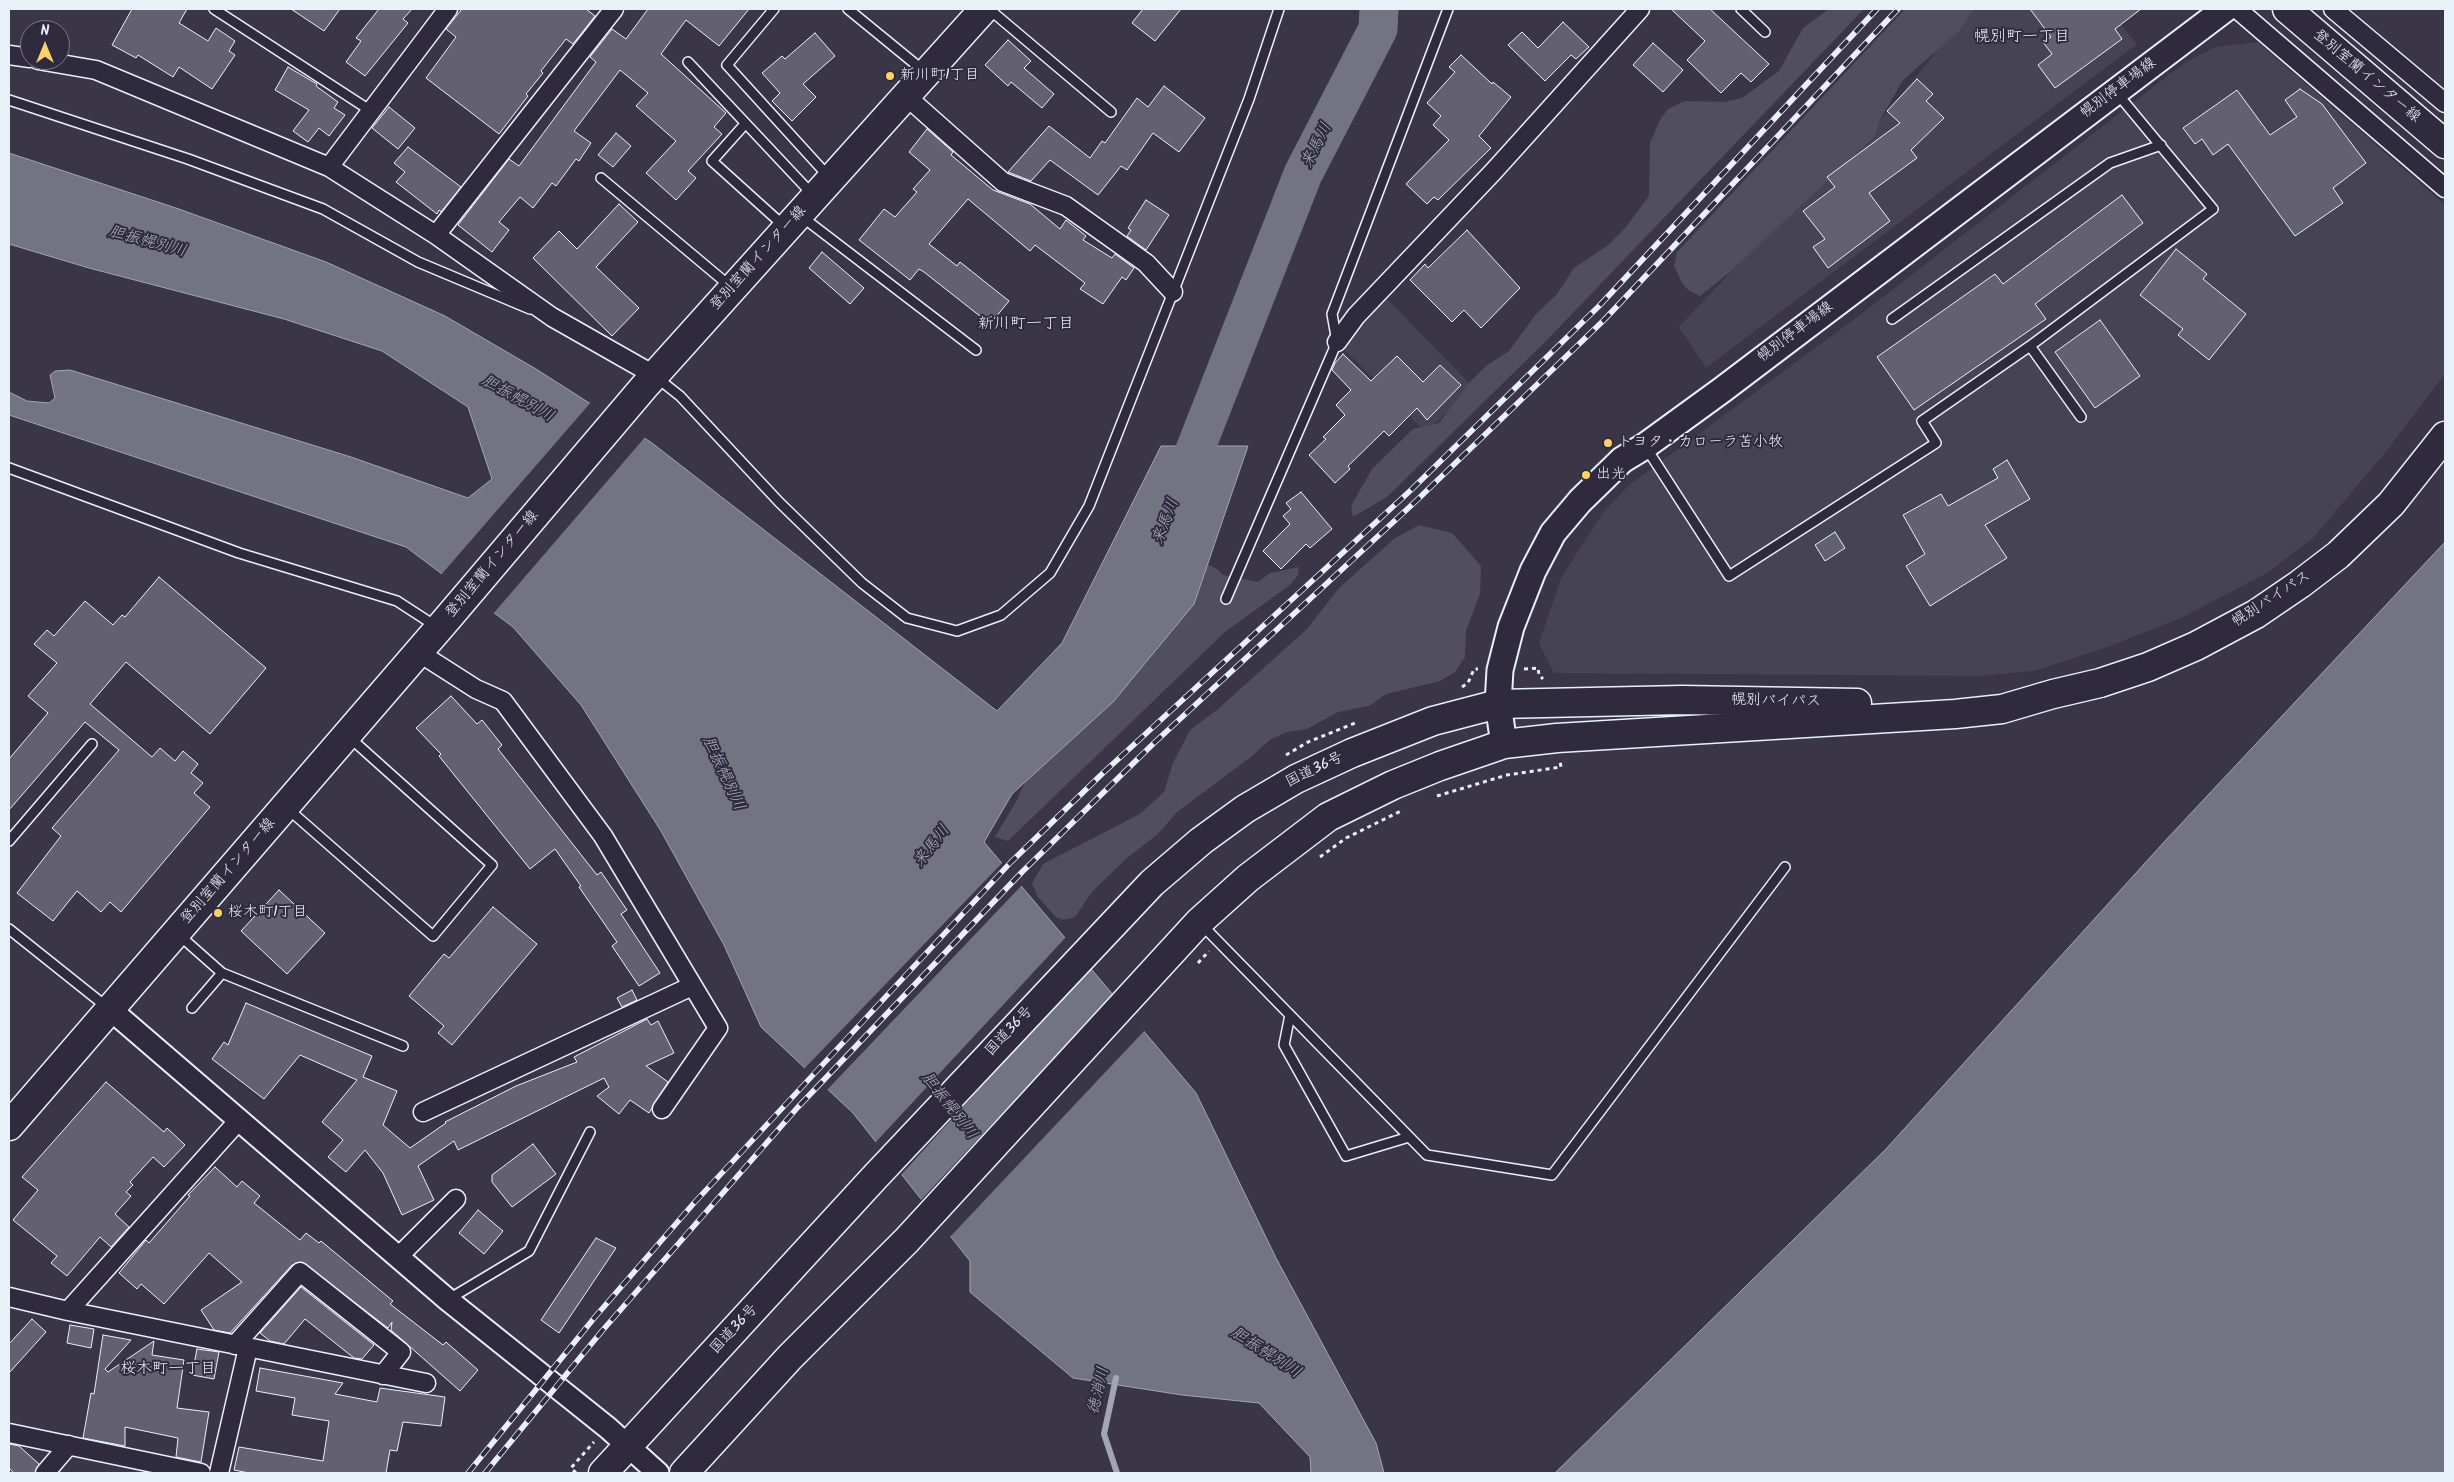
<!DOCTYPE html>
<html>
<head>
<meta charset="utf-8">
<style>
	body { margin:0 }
	#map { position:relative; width:2454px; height:1482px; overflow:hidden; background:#3a3648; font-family:Kalam,sans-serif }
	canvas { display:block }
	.frame { position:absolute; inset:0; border:10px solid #e8f1f8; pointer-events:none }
	.north { position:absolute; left:20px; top:20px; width:50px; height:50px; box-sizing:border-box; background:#2f2a3d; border:1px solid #797a88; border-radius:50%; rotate:0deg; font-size:14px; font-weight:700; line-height:20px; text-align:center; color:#e8f1f8 }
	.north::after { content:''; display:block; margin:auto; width:18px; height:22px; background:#ffd166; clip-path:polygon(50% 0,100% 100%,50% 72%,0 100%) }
</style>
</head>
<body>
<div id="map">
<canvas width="2454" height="1482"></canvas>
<div class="frame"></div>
<div class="north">N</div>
</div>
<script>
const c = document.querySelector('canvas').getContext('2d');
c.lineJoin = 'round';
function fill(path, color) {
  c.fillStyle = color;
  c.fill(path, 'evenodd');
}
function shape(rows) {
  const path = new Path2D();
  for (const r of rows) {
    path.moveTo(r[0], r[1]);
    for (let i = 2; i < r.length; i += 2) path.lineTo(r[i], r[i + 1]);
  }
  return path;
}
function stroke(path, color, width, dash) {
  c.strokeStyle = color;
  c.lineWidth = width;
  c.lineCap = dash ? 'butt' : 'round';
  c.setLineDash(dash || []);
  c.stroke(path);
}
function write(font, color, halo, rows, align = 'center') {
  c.font = font + ' Kalam,"Klee One",sans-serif';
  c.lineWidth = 4;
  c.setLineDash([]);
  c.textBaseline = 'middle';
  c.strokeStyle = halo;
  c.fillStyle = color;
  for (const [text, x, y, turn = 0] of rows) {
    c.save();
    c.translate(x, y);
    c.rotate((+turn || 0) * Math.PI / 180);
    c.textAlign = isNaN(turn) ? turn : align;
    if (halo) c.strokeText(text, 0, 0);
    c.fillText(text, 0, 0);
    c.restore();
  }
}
const built = shape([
	[1971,9,2108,9,2137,44,1706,368,1679,327,1829,167,1879,122],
	[2258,42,2445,205,2445,374,2383,455,2313,538,2267,573,2181,618,2107,647,2034,671,1979,676,1554,673,1539,643,1561,578,1602,514,1628,486,1856,318,2183,64,2215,47],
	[1386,298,1474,388,1425,432,1343,348,1348,337]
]);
const green = shape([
	[1829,9,1864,9,1547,340,1387,497,1353,517,1351,506,1372,469,1413,429,1439,423,1470,382,1486,366,1509,351,1536,314,1557,294,1574,268,1607,246,1626,227,1649,196,1650,143,1660,120,1668,109,1685,101,1724,102,1742,98,1779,71,1803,28],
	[1905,9,1974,9,1958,32,1903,80,1879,122,1875,136,1731,271,1700,296,1689,291,1682,283,1674,266,1677,252],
	[1419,525,1452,533,1481,566,1480,594,1466,631,1465,657,1455,672,1440,681,1386,694,1369,706,1338,712,1307,729,1287,732,1271,739,1252,756,1177,812,1158,834,1128,857,1092,892,1075,917,1063,920,1056,917,1038,897,1032,884,1043,864,1140,814,1164,792,1173,763,1190,730,1218,709,1307,629,1339,588,1395,538],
	[1200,560,1218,570,1223,575,1258,582,1270,573,1299,567,1298,575,1290,585,1225,632,1008,841,995,837,1017,800,1036,758]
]);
const water = shape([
	[9,153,176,208,326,262,445,316,536,369,652,443,997,711,1062,643,1161,446,1248,446,1194,604,1113,702,1012,794,984,842,1196,1093,1276,1258,1376,1443,1384,1473,1311,1473,1310,1457,1259,1403,1182,1395,1073,1378,970,1292,970,1261,853,1113,761,1027,724,945,661,831,581,705,513,627,406,547,9,415,9,392,27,401,49,403,55,398,50,375,55,371,70,370,351,457,468,498,492,479,468,407,382,351,284,319,89,268,9,244,9,153],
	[2445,542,2445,1473,1555,1473,1886,1149,2165,841,2445,542]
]);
const pier = shape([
	[592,401,646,436,493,614,440,576],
	[1004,861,1023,884,826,1091,803,1070],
	[1067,936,1092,965,900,1176,874,1144],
	[1115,993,1146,1029,949,1238,920,1201]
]);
const stream = shape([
	[1116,1378,1104,1434,1117,1473]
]);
const river = shape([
	[1177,496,1303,174,1378,29,1379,9]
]);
const building = shape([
	[132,9,187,9,179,23,208,41,216,28,235,41,229,51,235,55,212,89,179,67,173,77,138,55,136,58,112,45,132,9],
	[291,9,340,9,324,31,291,9],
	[379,9,412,9,403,19,408,23,365,76,346,62,361,41,356,38,379,9],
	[462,9,586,9,595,16,573,44,566,39,541,71,543,73,526,94,528,96,499,134,426,78,456,37,446,29,462,9],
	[648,9,749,9,719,46,686,20,661,54,726,113,714,127,722,134,688,171,696,178,676,200,646,173,676,141,636,106,648,93,620,70,574,131,591,143,579,161,576,159,556,186,552,183,533,208,520,197,499,222,509,230,492,252,458,225,509,159,519,166,596,62,590,57,612,29,626,39,648,9],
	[1143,9,1181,9,1155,41,1132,23,1143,9],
	[1671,9,1710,9,1769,64,1751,82,1741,73,1721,93,1687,60,1705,41,1671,9],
	[2030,9,2141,9,2115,29,2122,39,2055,88,2038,65,2052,54,2043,42,2051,37,2030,9],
	[1563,22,1589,47,1576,59,1571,55,1545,81,1508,45,1522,32,1538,48,1563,22],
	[815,33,835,56,803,84,816,97,792,121,772,101,780,93,762,73,782,56,785,59,815,33],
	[1008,40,1031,61,1024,68,1054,94,1042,108,1011,82,1008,86,985,65,1008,40],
	[1653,43,1683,70,1663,92,1633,65,1653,43],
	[1461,55,1492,84,1493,82,1511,97,1479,136,1491,148,1438,200,1434,197,1427,204,1406,184,1449,140,1433,125,1441,116,1427,103,1455,72,1449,67,1461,55],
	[288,67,317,84,316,86,338,102,334,108,345,115,329,136,319,128,308,142,293,131,309,110,275,90,288,67],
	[1917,79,1933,94,1926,101,1944,118,1911,150,1917,158,1869,193,1890,221,1828,268,1813,247,1825,239,1803,211,1835,187,1827,177,1900,123,1887,111,1917,79],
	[1164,86,1205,118,1179,152,1153,133,1127,170,1121,166,1098,195,1050,160,1031,181,1008,172,1049,126,1090,158,1102,141,1105,143,1137,98,1148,107,1164,86],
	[2300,89,2322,104,2366,163,2333,188,2343,203,2295,236,2228,144,2213,155,2202,139,2195,144,2183,128,2237,90,2270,135,2297,117,2285,100,2300,89],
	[389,107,415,128,398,149,372,128,389,107],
	[927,129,953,152,951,155,993,190,1030,204,1060,229,1066,220,1086,236,1083,240,1112,258,1115,254,1134,268,1126,280,1122,277,1103,304,1080,289,1085,283,1035,245,1030,251,968,199,929,244,957,266,960,262,1009,301,990,324,924,272,919,269,910,280,859,240,884,209,895,217,917,192,913,189,930,170,909,152,927,129],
	[616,133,631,146,613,167,598,155,616,133],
	[408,147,461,187,441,212,439,210,437,214,396,182,405,172,394,163,408,147],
	[2122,195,2143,223,2035,304,2046,319,1914,410,1877,357,1995,274,2003,284,2122,195],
	[1146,200,1169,215,1146,250,1127,236,1131,230,1128,228,1146,200],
	[619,204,638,222,596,267,639,308,612,336,533,258,559,231,577,249,619,204],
	[1467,230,1520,288,1481,328,1464,310,1452,322,1410,280,1425,264,1428,268,1467,230],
	[2176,249,2207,274,2203,279,2246,314,2209,360,2178,335,2183,329,2140,295,2176,249],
	[822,252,864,288,850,304,809,268,822,252],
	[2100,320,2140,376,2095,408,2055,352,2100,320],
	[1343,354,1371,381,1397,356,1423,382,1440,365,1461,385,1427,420,1417,408,1389,436,1384,431,1348,466,1350,469,1335,483,1309,455,1326,439,1323,437,1345,415,1336,405,1351,390,1332,370,1335,363,1343,354],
	[2007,460,2030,499,1985,525,2007,558,1930,606,1906,566,1925,554,1903,515,1941,494,1948,506,1998,478,1993,469,2007,460],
	[1301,492,1332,529,1310,548,1306,544,1281,569,1263,551,1290,524,1283,516,1291,509,1286,503,1301,492],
	[1835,532,1845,548,1825,561,1815,545,1835,532],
	[159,577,266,668,210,734,126,662,90,704,152,757,160,748,175,761,183,751,198,764,191,773,203,783,194,793,210,807,121,912,110,902,101,912,77,891,53,921,17,893,61,836,52,828,119,750,85,722,9,810,9,759,48,713,28,696,57,663,34,644,47,630,54,636,85,601,113,625,122,615,125,617,159,577],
	[451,696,477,724,482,720,502,745,498,749,597,875,601,872,627,910,621,914,660,973,639,986,612,946,617,942,579,887,581,886,555,849,530,869,439,756,441,754,416,728,451,696],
	[279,890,325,933,287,974,241,931,279,890],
	[493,907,537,944,452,1045,438,1033,444,1026,409,996,444,954,449,958,493,907],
	[632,990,637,1000,622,1007,617,998,632,990],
	[246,1003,372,1056,363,1077,397,1091,383,1125,410,1148,446,1123,445,1122,516,1086,577,1062,574,1057,647,1019,651,1025,658,1021,674,1053,646,1066,668,1082,649,1113,630,1100,619,1114,597,1096,609,1087,604,1078,458,1150,454,1141,418,1166,434,1200,402,1215,383,1173,365,1150,346,1172,328,1157,343,1140,322,1122,357,1080,300,1055,264,1099,212,1059,224,1042,228,1045,246,1003],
	[106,1082,164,1132,167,1128,185,1145,164,1167,153,1157,130,1182,133,1185,126,1192,131,1196,115,1214,129,1227,111,1247,100,1237,67,1276,51,1263,57,1256,13,1220,38,1190,22,1177,106,1082],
	[533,1144,556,1174,512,1207,492,1182,492,1175,533,1144],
	[215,1167,237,1187,242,1181,260,1196,254,1203,300,1240,306,1233,319,1243,321,1241,393,1301,390,1304,443,1345,446,1342,478,1370,460,1391,391,1330,392,1322,388,1328,302,1262,292,1265,230,1333,214,1330,201,1310,242,1282,209,1253,164,1304,141,1284,137,1289,119,1273,146,1240,149,1243,190,1196,188,1195,215,1167],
	[478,1210,503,1231,484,1254,459,1233,478,1210],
	[596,1238,616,1248,559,1333,541,1320,596,1238],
	[301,1287,374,1345,362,1359,354,1358,305,1319,284,1344,270,1341,260,1333,301,1287],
	[32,1319,46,1332,9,1373,9,1344,32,1319],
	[70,1325,94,1329,91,1348,67,1343,70,1325],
	[103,1335,131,1340,105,1369,108,1372,154,1341,152,1355,184,1360,177,1408,209,1412,201,1462,176,1457,178,1438,125,1427,125,1446,83,1438,91,1393,94,1394,103,1335],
	[197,1349,219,1352,214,1379,192,1375,197,1349],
	[260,1368,343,1383,335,1394,377,1402,380,1388,445,1397,441,1426,403,1422,397,1451,390,1450,386,1473,249,1473,234,1470,239,1447,323,1461,329,1421,292,1415,295,1398,256,1391,260,1368],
	[9,1444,19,1446,39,1464,35,1473,14,1473,9,1468,9,1444]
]);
const path = shape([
	[1524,669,1538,668,1539,675,1543,679],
	[1462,687,1468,683,1474,669,1478,669],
	[1286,755,1308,742,1355,723],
	[1437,796,1507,775,1561,767,1560,761],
	[1320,857,1346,838,1401,811],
	[1198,963,1209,951],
	[576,1473,571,1468,594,1442]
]);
const service = shape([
	[214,9,371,111],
	[774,9,727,65,829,177],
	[848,9,925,72],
	[989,9,1111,112],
	[1741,9,1765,32],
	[688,62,812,194],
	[9,100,188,159,323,209,418,262,530,309],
	[745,124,712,161,784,226],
	[601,178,731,287],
	[801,216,976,350],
	[1892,319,2110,163,2161,145],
	[2030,346,2081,417],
	[656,377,680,396,779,502,862,583,907,618,957,631,1001,615,1050,573,1089,506,1249,99,1279,9],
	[1645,446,1729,576,1936,443,1922,421,2030,346,2213,209,2116,92],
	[9,468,239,553,397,601,437,627],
	[1226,599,1337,342,1332,314,1448,9],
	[287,808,433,936,492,865,348,736],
	[9,841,92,744],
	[1201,924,1427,1155,1552,1175,1785,867],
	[9,929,108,1008],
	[178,934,222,973,403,1046],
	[192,1008,222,973],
	[1290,1015,1284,1045,1346,1156,1409,1137],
	[449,1299,529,1251,590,1132]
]);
const minor = shape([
	[2237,9,2445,188],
	[2333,9,2445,103],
	[9,55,30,58],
	[38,60,96,70,329,167,436,235,552,317,654,375],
	[906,96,1003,182,1066,206,1146,263,1173,292],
	[329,167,448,9],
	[436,235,614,9],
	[1337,342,1356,316,1493,172,1640,9],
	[418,652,476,689,503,701,603,836,718,1028,662,1109],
	[423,1112,692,986],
	[399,1256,456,1199],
	[9,1297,68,1311,426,1383],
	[68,1311,240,1119],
	[235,1345,300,1272,401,1352,383,1375],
	[9,1433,201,1473],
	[45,1473,69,1445],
	[219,1473,248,1348]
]);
const tertiary = shape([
	[110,1009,448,1300,608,1428,658,1473]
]);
const secondary = shape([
	[1504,744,1498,704,1500,670,1511,627,1533,571,1553,533,1580,501,1622,460,1645,446,1722,390,2225,9]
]);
const primary = shape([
	[2287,9,2445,144],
	[9,1126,447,619,644,387,984,9]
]);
const trunk = shape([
	[603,1473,874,1178,1152,883,1201,841,1245,809,1296,779,1352,753,1433,721,1498,704,1682,700,1857,703],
	[684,1473,790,1357,907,1240,1199,922,1248,878,1328,817,1393,785,1440,766,1504,744,1557,738,1955,714,2002,709,2053,694,2100,683,2148,667,2196,646,2256,614,2300,584,2338,555,2391,504,2445,436]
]);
const rail = shape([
	[468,1473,595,1317,694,1203,1011,862,1103,773,1411,490,1599,306,1877,9],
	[485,1473,602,1331,798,1107,1022,872,1154,743,1416,501,1604,320,1898,9]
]);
const markers = [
	[890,76,5,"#ffd166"],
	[1608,443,5,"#ffd166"],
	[1586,475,5,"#ffd166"],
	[218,913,5,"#ffd166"]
];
const poiNames = [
	["新川町1丁目",900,76],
	["トヨタ・カローラ苫小牧",1618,443],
	["出光",1596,475],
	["桜木町1丁目",228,913]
];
const streetNames = [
	["登別室蘭インター線",2366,77,40],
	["幌別停車場線",2119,89,-37],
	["登別室蘭インター線",759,259,-48],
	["幌別停車場線",1796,333,-37],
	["登別室蘭インター線",493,565,-50],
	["幌別バイパス",2272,600,-33],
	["幌別バイパス",1776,702,1],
	["国道36号",1315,771,-26],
	["登別室蘭インター線",229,872,-49],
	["国道36号",1010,1032,-47],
	["国道36号",735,1330,-47]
];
const neighbourhoodNames = [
	["幌別町一丁目",2022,38],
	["新川町一丁目",1026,325],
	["桜木町一丁目",168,1370]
];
const waterNames = [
	["来馬川",1318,146,-63],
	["胆振幌別川",147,243,15],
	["胆振幌別川",517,400,29],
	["来馬川",1167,522,-69],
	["胆振幌別川",722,774,65],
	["来馬川",933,847,-52],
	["胆振幌別川",948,1107,52],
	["胆振幌別川",1265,1354,33],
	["徳消川",1100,1391,-77]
];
fill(built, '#464354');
fill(green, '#504e5f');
fill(water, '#737482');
stroke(water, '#a2a6b1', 1);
fill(pier, '#3a3648');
stroke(stream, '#a2a6b1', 6);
stroke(river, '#737482', 39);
fill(building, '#636171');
stroke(building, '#e8f1f8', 1);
stroke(service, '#e8f1f8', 12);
stroke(minor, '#e8f1f8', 21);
stroke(tertiary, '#e8f1f8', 25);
stroke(secondary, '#e8f1f8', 29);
stroke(primary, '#e8f1f8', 31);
stroke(trunk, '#e8f1f8', 31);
stroke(path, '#e8f1f8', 3, [4, 4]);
stroke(service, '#2f2a3d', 9);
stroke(minor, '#2f2a3d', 18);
stroke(tertiary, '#2f2a3d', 21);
stroke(secondary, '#2f2a3d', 25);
stroke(primary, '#2f2a3d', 28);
stroke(trunk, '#2f2a3d', 28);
stroke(rail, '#e8f1f8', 5.5);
stroke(rail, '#2f2a3d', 4, [11]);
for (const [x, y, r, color] of markers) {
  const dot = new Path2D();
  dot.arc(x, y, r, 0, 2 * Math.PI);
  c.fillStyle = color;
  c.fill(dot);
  stroke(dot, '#2f2a3d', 2);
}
write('15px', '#e8f1f8', '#2f2a3d', poiNames, 'left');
write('15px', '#e8f1f8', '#2f2a3d', streetNames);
write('16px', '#e8f1f8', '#2f2a3d', neighbourhoodNames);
write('italic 16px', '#aeb2bd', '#2f2a3d', waterNames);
</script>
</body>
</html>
